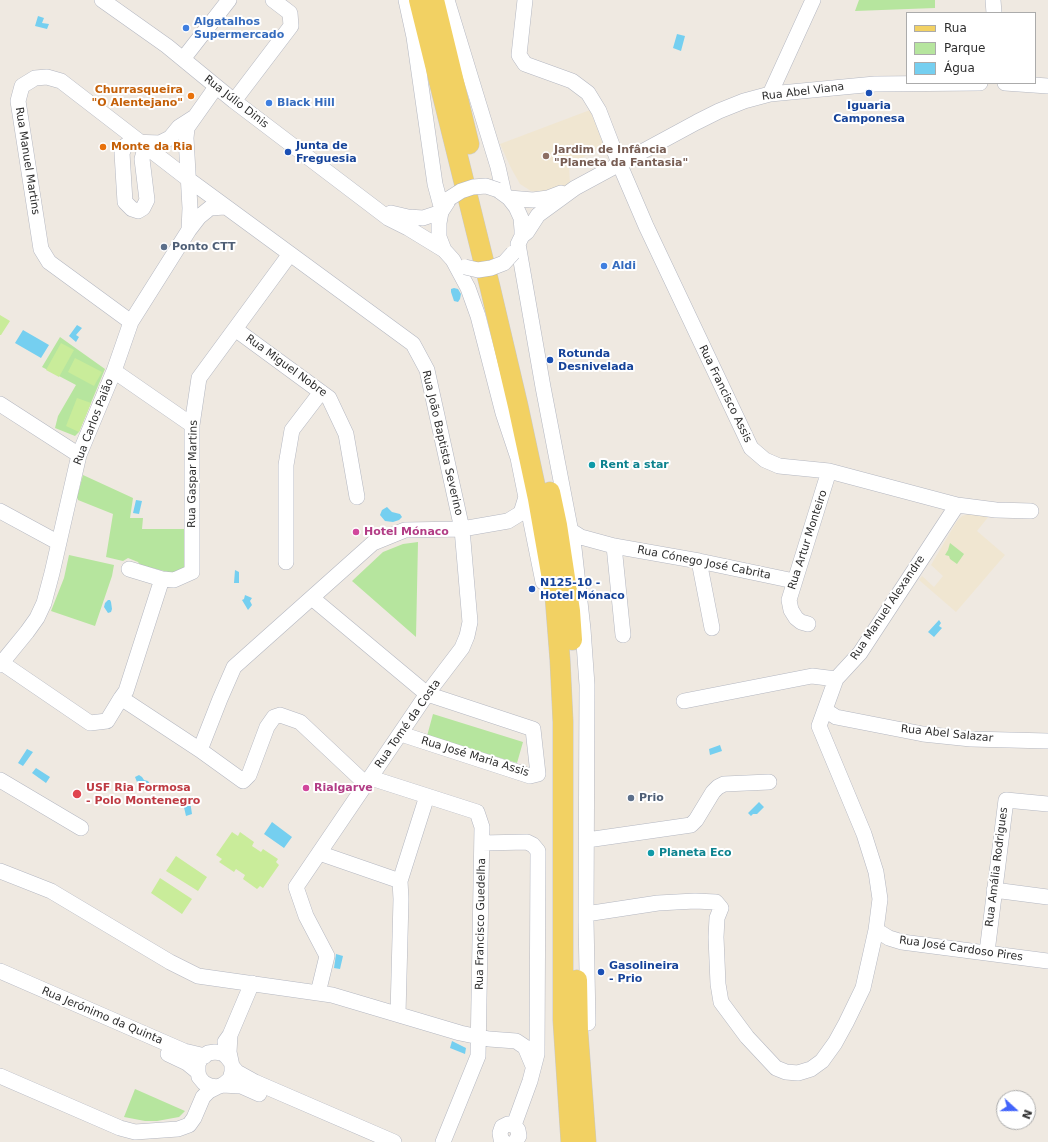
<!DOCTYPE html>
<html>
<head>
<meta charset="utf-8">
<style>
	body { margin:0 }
	#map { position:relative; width:1048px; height:1142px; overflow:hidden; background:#efe9e1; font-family:"DejaVu Sans",sans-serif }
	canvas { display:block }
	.legend { position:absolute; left:906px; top:12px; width:130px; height:72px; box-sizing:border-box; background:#fff; border:1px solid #ababab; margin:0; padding:5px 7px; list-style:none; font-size:12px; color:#2e2e2e }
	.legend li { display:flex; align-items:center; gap:8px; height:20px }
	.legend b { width:20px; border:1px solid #ababab }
	.north { position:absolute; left:996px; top:1090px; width:40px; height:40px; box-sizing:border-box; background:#fff; border:1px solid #ababab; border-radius:50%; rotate:111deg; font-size:11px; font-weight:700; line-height:16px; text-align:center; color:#2e2e2e }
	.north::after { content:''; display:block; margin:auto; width:14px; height:18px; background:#4264fb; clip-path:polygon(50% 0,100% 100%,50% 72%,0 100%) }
</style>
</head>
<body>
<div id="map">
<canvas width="1048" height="1142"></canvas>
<ul class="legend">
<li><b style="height:5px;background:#f2d163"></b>Rua</li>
<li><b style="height:11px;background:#b6e59e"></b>Parque</li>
<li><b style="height:11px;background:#75cff0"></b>Água</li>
</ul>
<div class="north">N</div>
</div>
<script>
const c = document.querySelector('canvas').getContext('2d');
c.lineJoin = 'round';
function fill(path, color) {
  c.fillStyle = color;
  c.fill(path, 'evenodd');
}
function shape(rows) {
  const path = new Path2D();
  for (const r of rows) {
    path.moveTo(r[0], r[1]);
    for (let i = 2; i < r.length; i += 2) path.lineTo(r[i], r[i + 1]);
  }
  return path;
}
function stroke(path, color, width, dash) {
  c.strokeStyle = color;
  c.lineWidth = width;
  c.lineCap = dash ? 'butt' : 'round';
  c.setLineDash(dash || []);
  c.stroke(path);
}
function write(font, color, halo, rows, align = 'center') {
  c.font = font + ' "DejaVu Sans",sans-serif';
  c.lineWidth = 4;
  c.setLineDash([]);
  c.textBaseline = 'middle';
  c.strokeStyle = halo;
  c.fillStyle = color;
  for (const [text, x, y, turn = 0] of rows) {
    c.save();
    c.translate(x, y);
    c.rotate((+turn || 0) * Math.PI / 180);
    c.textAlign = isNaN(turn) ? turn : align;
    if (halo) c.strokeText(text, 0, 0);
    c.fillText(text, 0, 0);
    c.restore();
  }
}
const education = shape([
	[590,110,604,146,569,165,570,185,542,192,531,191,520,184,511,168,500,144],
	[969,514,989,516,977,531,1005,555,956,612,919,580,922,576,934,587,943,576,931,565,957,521,962,516]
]);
const green = shape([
	[859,0,935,0,935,8,855,11],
	[60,337,105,369,79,432,75,436,55,428,58,416,76,385,42,367],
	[83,475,133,498,130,518,143,518,142,529,188,529,188,568,176,574,140,565,138,562,128,558,123,561,106,557,113,514,78,500,77,497],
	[418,542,416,637,352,581,383,552,403,544],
	[950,543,964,554,957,564,950,559,949,556,945,555,948,550],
	[69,555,114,565,112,576,95,626,51,611,64,578],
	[433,714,523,742,517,763,427,736],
	[135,1089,185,1111,179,1117,157,1121,145,1121,124,1117]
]);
const pitch = shape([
	[0,315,10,321,1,335,0,335],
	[61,343,74,350,59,377,46,370],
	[75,358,102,372,94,386,68,372],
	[77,398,91,403,79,432,66,426],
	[232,832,238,836,240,832,254,842,252,846,261,852,263,849,278,859,276,862,279,865,263,888,260,886,257,889,243,879,245,875,236,869,234,872,219,862,222,859,216,855],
	[176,856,207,877,198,891,166,871],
	[160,878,192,899,182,914,151,893]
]);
const water = shape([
	[38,16,44,18,42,23,49,24,47,29,35,26],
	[677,34,685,36,681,51,673,48],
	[454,288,458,289,461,294,460,299,458,302,454,301,451,292,451,289],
	[77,325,82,328,76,335,79,337,76,342,69,336],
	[23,330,49,345,41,358,15,343],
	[136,500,142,501,139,514,133,513],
	[387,507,392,512,400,514,402,517,399,520,393,522,385,521,380,515,382,510],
	[235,570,239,572,239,583,234,583],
	[245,595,252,598,250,601,252,605,248,610,242,600,244,599],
	[108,600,110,600,111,602,112,609,111,612,108,613,104,607,105,603],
	[939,620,941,623,939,626,942,628,934,637,928,632],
	[720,745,722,751,710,755,709,749],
	[27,749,33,752,23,766,18,763],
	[36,768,50,777,46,783,32,773],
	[139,775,142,777,144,780,148,781,150,784,146,787,140,785,137,782,135,777],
	[186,800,190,801,192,814,186,816,183,803],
	[759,802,764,807,757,814,753,814,751,816,748,813],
	[272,822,292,837,284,848,264,834],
	[336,954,343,956,340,969,334,968],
	[452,1041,466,1048,465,1054,450,1048]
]);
const minor = shape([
	[102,0,167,46,234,101,388,218,408,228,444,250],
	[406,0,414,37,435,184,442,210],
	[447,0,498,167,504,194],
	[525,0,519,55,525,64,572,81,588,93,599,111,619,163,646,226,751,448,765,460,779,466,829,471,957,505,996,510,1031,511],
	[993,0,994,13],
	[183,59,229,0],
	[1005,83,1048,86],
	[770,94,813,0],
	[234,101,291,26,290,13,273,0],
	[147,148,144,152,142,159,147,200,143,208,138,211,132,209,125,202,122,153,125,146,131,142,160,143,170,138,179,127,193,118],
	[498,190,509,198,516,207,521,218,522,230,522,236,519,242],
	[450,198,441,212,439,223,439,237,444,250,453,260,468,288,478,316,503,413,518,458,543,582],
	[509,198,533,200,548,198,561,193],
	[391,213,408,217,423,218,441,212],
	[189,230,199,217,210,208,225,207],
	[522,236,527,232,538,215,575,188,697,122,719,111,744,101,770,94,875,84,980,83],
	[518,244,543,387,574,548,583,629,587,685,586,920,588,1023],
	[131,322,49,262,41,249,18,101,22,86,35,78,47,77,61,81,188,179,413,344,427,370,462,529,470,622,467,636,462,648,427,694,296,887,306,916,327,956,318,993],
	[235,329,329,398,346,434,357,497],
	[114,371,192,425],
	[0,404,79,455],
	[0,511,59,543],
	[570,530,581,537,614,546,699,561,794,581],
	[614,546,623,635],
	[699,561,712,628],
	[286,562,286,465,292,430,321,392],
	[129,569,162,579],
	[312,598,427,694,533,729,538,774,530,776,401,734],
	[808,624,801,622,796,618,791,610,789,600,829,471],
	[2,663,90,723,107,721,121,698,200,750,243,781,249,775,267,727,274,717,280,715,300,722,366,784],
	[0,665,27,632,37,618,44,603,52,573,79,455,114,371,131,322,189,230,190,208,186,138,187,128,216,87],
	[121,698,126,691,162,579,174,580,192,572,192,425,199,378,290,254],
	[684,701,812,676,836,679,860,653,957,505],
	[825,710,836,717,923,734,971,739,1048,741],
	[200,750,220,699,234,667,373,543,405,530,462,529,508,521,521,513,526,497],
	[371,778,477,812,482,827,478,1056,443,1142],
	[0,780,81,828],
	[587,840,691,825,696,820,713,792,718,787,724,784,769,782],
	[482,843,527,842,533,845,538,851,537,1054,530,1081,514,1125],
	[319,853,400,881],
	[0,871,51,891,170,962,198,976,332,995,460,1033,489,1039,516,1041,525,1047,533,1066],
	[994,890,1048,897],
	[586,914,658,903,695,901,716,902,721,908,717,918,716,937,718,984,721,1002,747,1037,776,1068,786,1072,798,1073,811,1069,822,1061,835,1043,846,1023,863,988,876,930,880,899,876,872,864,834,819,726,836,679],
	[876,930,889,938,902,942,1048,961],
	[987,952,1006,800,1048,804],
	[0,971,184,1051,205,1056],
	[398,1014,401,899,400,881,427,796],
	[230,1035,229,1052,232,1066,232,1072,230,1079,223,1085,217,1087,210,1086,204,1083,199,1077,198,1072,198,1064,201,1058,208,1053,215,1052,222,1053,227,1057,231,1062],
	[225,1042,230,1035,252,983],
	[168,1054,187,1063,198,1072],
	[232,1066,237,1072,255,1082,394,1142],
	[0,1076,120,1128,135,1132,178,1129,189,1125,194,1118,203,1097,209,1091,217,1087],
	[222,1085,241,1086,259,1094],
	[504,1142,501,1139,500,1133,502,1127,508,1124,514,1125,518,1130,519,1136,515,1142]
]);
const major = shape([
	[419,0,490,287,518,406,538,499,555,596,560,660,563,722,563,1020,571,1142],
	[434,0,469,144],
	[550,492,557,525,570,611,572,640],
	[577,980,578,1033,586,1142]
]);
const minorBridge = shape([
	[450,198,461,191,473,187,486,186,498,190],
	[465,267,478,270,491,268,504,263,513,253]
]);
const markers = [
	[186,28,4,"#3f7fe0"],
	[869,93,4,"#1a4fb4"],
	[191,96,4,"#e8710a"],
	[269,103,4,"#3f7fe0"],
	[103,147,4,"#e8710a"],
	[288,152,4,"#1a4fb4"],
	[546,156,4,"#8d6e63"],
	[164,247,4,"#5c6f8a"],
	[604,266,4,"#3f7fe0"],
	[550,360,4,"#1a4fb4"],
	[592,465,4,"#0f9aa8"],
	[356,532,4,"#d1479c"],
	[532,589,4,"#1a4fb4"],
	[306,788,4,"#d1479c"],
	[77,794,5,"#e0444e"],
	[631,798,4,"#5c6f8a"],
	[651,853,4,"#0f9aa8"],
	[601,972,4,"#1a4fb4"]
];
const shopNames = [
	["Algatalhos",194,22],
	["Supermercado",194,35],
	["Black Hill",277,103],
	["Aldi",612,266]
];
const foodNames = [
	["Churrasqueira",183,90],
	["\"O Alentejano\"",183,103],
	["Monte da Ria",111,147,"left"]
];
const streetNames = [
	["Rua Abel Viana",803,92,-7],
	["Rua Júlio Dinis",236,102,38],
	["Rua Manuel Martins",27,161,81],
	["Rua Miguel Nobre",286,366,36],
	["Rua Francisco Assis",725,394,64],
	["Rua Carlos Paião",94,422,-69],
	["Rua João Baptista Severino",442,443,77],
	["Rua Gaspar Martins",193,474,-89],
	["Rua Artur Monteiro",808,540,-72],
	["Rua Cónego José Cabrita",704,563,11],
	["Rua Manuel Alexandre",888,608,-56],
	["Rua Tomé da Costa",408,724,-55],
	["Rua Abel Salazar",947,734,6],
	["Rua José Maria Assis",475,757,17],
	["Rua Amália Rodrigues",997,867,-83],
	["Rua Francisco Guedelha",481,924,-89],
	["Rua José Cardoso Pires",961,949,8],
	["Rua Jerónimo da Quinta",102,1016,23]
];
const transitNames = [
	["Iguaria",869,106,"center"],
	["Camponesa",869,119,"center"],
	["Junta de",296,146],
	["Freguesia",296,159],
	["Rotunda",558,354],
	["Desnivelada",558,367],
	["N125-10 -",540,583],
	["Hotel Mónaco",540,596],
	["Gasolineira",609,966],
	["- Prio",609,979]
];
const educationNames = [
	["Jardim de Infância",554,150],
	["\"Planeta da Fantasia\"",554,163]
];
const serviceNames = [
	["Ponto CTT",172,247],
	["Prio",639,798]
];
const cultureNames = [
	["Rent a star",600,465],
	["Planeta Eco",659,853]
];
const hotelNames = [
	["Hotel Mónaco",364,532],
	["Rialgarve",314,788]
];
const healthNames = [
	["USF Ria Formosa",86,788],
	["- Polo Montenegro",86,801]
];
fill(education, '#f0e6d1');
fill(green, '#b6e59e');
fill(pitch, '#c9ec9a');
fill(water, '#75cff0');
stroke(minor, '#b4b7c1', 16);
stroke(major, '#c9c9c9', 21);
stroke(minor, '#fff', 15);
stroke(major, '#f2d163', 20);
stroke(minorBridge, '#b4b7c1', 16, []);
stroke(minorBridge, '#fff', 15);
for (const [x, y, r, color] of markers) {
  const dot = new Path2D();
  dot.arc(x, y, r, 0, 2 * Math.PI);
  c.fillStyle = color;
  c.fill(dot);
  stroke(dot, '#fff', 1.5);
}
write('bold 11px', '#366cbe', '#fff', shopNames, 'left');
write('bold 11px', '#c56008', '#fff', foodNames, 'right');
write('11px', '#2e2e2e', '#fff', streetNames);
write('bold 11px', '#164399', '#fff', transitNames, 'left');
write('bold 11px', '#785e54', '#fff', educationNames, 'left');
write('bold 11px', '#4e5e75', '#fff', serviceNames, 'left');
write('bold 11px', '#0d838f', '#fff', cultureNames, 'left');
write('bold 11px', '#b23c85', '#fff', hotelNames, 'left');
write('bold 11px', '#be3a42', '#fff', healthNames, 'left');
</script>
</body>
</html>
